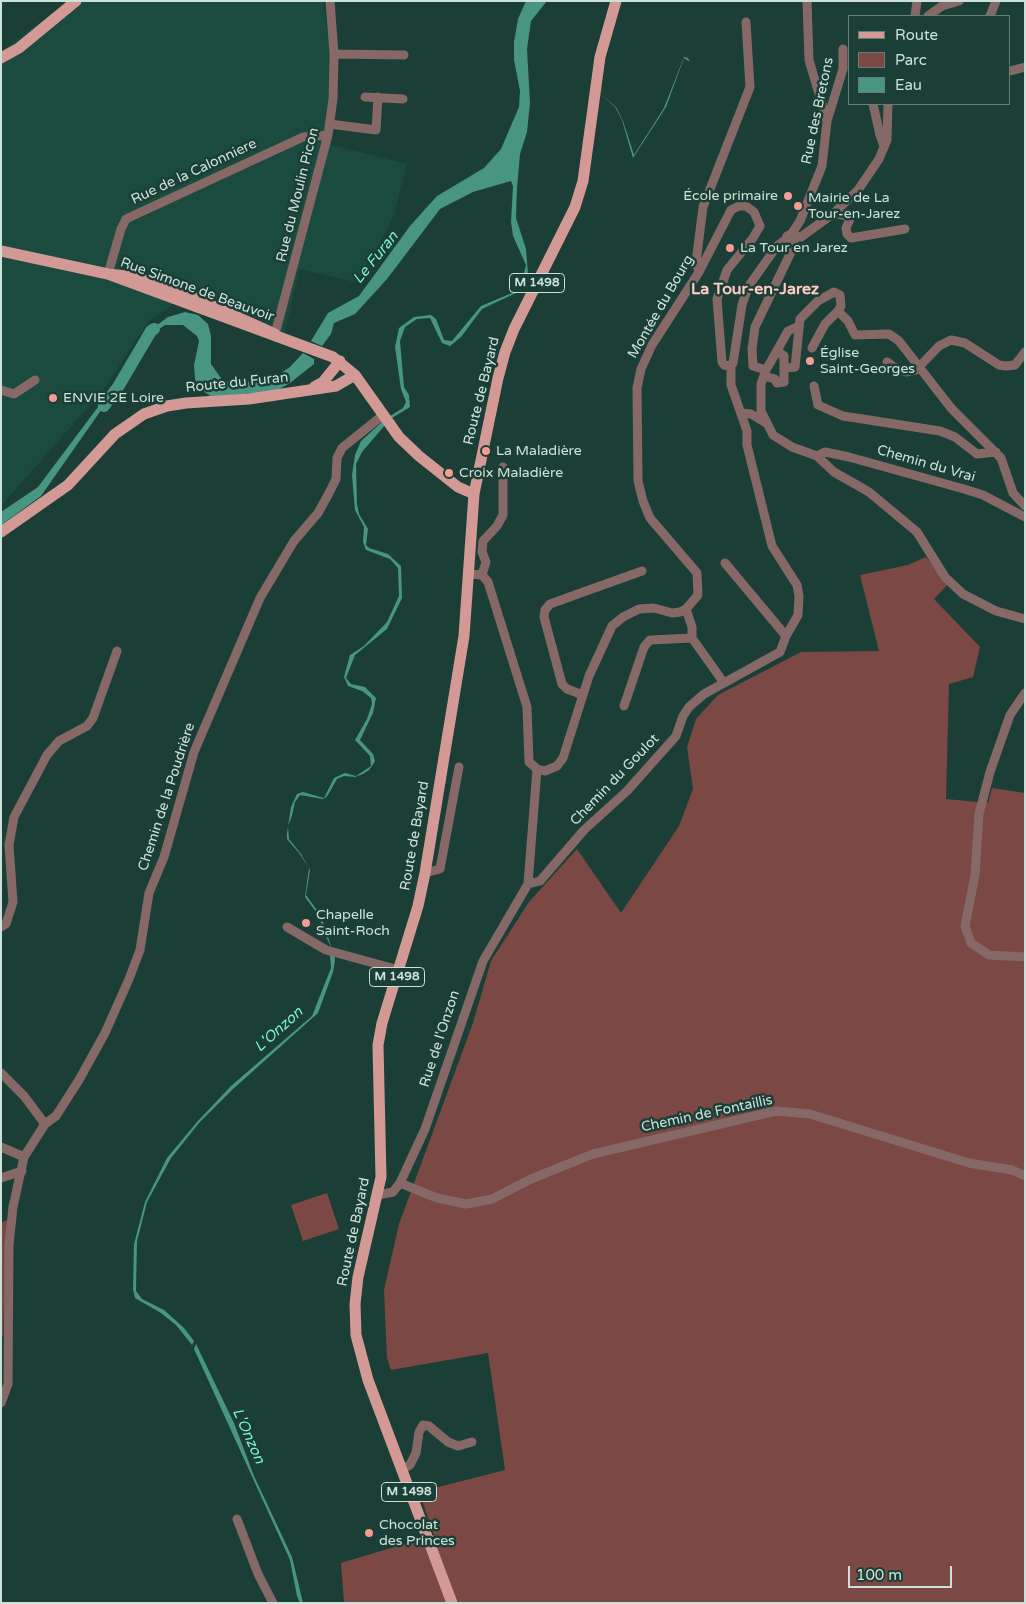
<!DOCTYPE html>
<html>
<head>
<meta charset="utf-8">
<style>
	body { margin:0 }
	#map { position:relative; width:1026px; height:1604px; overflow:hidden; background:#1b3f36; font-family:"Varela Round",sans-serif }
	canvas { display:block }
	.frame { position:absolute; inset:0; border:2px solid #cde1db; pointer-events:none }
	.legend { position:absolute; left:848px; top:15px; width:162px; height:90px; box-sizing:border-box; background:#1b3f36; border:1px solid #628078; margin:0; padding:6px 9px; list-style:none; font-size:15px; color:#cde1db }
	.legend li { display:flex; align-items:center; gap:10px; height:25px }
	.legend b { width:25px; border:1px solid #628078 }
	.scale { position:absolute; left:848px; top:1566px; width:104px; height:22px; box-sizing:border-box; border:2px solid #cde1db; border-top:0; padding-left:6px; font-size:15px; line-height:18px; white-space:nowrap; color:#cde1db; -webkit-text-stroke:4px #1b3f36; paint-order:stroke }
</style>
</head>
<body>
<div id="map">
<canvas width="1026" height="1604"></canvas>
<div class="frame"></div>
<ul class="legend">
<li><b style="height:6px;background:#d39994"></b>Route</li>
<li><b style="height:14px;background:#7b4844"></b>Parc</li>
<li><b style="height:14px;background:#479582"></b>Eau</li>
</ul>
<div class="scale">100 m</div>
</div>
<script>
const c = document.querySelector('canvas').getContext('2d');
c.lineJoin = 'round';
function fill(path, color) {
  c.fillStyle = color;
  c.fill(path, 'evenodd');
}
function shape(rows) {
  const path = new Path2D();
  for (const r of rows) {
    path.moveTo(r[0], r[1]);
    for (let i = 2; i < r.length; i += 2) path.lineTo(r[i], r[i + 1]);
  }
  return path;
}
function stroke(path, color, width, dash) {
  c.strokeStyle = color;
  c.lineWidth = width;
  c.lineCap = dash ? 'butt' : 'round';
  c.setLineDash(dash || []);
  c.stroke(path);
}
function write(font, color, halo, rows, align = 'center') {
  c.font = font + ' "Varela Round",sans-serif';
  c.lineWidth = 5;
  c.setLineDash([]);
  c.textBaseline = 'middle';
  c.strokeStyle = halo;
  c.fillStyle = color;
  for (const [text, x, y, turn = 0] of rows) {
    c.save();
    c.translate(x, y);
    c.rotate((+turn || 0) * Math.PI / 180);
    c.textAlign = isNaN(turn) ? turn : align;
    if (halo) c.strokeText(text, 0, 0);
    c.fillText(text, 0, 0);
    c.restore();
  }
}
const built = shape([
	[68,1,323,1,329,44,328,118,324,143,407,164,393,218,358,283,300,269,282,344,175,303,149,321,104,389,1,506,1,52]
]);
const green = shape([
	[926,557,948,584,934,599,980,647,973,677,949,684,946,799,988,803,992,788,1025,793,1025,1603,344,1603,341,1563,434,1535,419,1492,505,1470,488,1353,391,1370,387,1358,384,1290,399,1224,473,1023,491,961,529,902,577,849,621,913,679,826,693,789,687,747,696,719,718,695,801,652,879,651,860,575,908,565],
	[327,1193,339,1229,303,1241,291,1205],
	[9,1219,6,1236,3,1336,1,1338,1,1223]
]);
const water = shape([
	[526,1,547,1,531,21,527,49,530,103,527,132,520,154,517,188,516,218,526,249,528,274,516,293,482,309,461,337,450,346,442,343,430,318,417,319,405,327,400,341,404,387,409,395,410,407,392,418,390,416,403,408,406,402,401,389,395,347,399,328,414,317,431,315,436,319,444,340,452,341,481,306,512,293,522,281,526,265,513,236,511,222,513,186,511,181,473,192,440,209,387,279,355,314,334,323,331,334,322,346,311,341,328,313,359,296,410,226,437,196,484,168,501,149,519,107,520,91,514,60,514,42,518,19],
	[684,57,688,58,690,62,684,58,666,107,633,158,622,120,615,107,600,94,616,107,623,121,634,155,664,108],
	[185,312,198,315,208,324,211,336,211,364,223,381,241,383,275,377,290,367,303,353,314,359,314,364,290,383,276,391,212,397,200,389,195,379,194,365,199,341,197,336,183,325,165,325,150,335,143,344,118,386,41,496,1,525,1,512,38,487,113,387,145,334,168,317],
	[382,422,385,425,362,452,356,464,357,504,359,514,368,529,366,545,369,548,388,554,401,566,402,598,387,629,355,655,346,678,351,684,365,687,376,698,373,713,360,740,373,754,375,761,372,766,369,770,363,774,355,777,344,776,337,779,328,795,325,798,323,799,300,795,295,802,292,816,288,826,289,839,301,854,310,870,306,895,321,916,332,949,323,930,319,916,305,897,309,868,299,853,287,839,287,833,291,807,297,794,303,792,324,798,334,778,345,773,356,776,371,766,370,756,355,740,367,719,372,704,371,698,362,691,348,686,344,677,350,655,364,646,387,622,399,596,398,568,390,559,366,550,363,542,364,527,355,510,352,475,355,455,361,441],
	[334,952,335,960,333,972,318,1013,233,1089,199,1123,171,1158,147,1202,137,1241,136,1291,142,1299,164,1310,184,1328,194,1341,192,1345,176,1325,161,1313,135,1298,133,1289,134,1244,145,1202,167,1158,197,1122,231,1086,312,1016,331,968,330,954],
	[196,1344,234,1423,254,1476,292,1557,303,1603,300,1603,297,1596,290,1560,194,1349]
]);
const river = shape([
	[104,406,118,387,151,331,154,329]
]);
const minor = shape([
	[807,1,809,60,827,121],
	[915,16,917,1],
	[928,16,942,6,959,1],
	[990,16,996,1],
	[334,54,404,55],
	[1010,71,1025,67],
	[365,97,403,99],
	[873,104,880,135,884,146],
	[330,124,376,130,378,97],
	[834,213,851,217,846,228,847,234,851,238,905,229],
	[792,233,797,236,793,243,789,243,787,236,792,233,800,221,822,166,827,121,843,69,843,49],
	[797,236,801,237,834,213,858,190,879,159,887,140,888,104],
	[699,272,696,262,703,207,750,87,746,22],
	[108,274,121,229,126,219,303,137,328,135],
	[799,326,788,331,766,370,761,384,761,411,773,435,792,447,817,456,834,472,869,492,917,532,945,577,963,594,996,611,1025,619],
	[275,334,328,135,333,99,334,54,330,1],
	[812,348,825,324,838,311],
	[887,362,898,370,906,372,916,370,939,346,951,340,965,343,999,365,1006,366,1015,365,1025,352],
	[786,368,795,367,800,319,818,301,834,292,840,295,841,306,838,311,848,321,855,335,889,334,899,341,951,408,1001,458,1013,493,1025,506],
	[766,370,753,366,752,349,755,327,792,250,793,243],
	[764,376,775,379,777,383,784,382,784,356,777,351],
	[814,386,818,405,843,416,940,431,955,437,977,454,996,452],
	[1,390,14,394,35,380],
	[742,413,751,414,766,423],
	[817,456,825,452,849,457,964,489,983,495,1025,517],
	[725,563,786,636],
	[469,574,482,575,488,582,527,707,529,762,537,769,545,771,557,766,563,758,589,676,612,626,623,617,639,609,654,608,672,613,680,612,686,609,698,595,697,573,650,518,643,501,638,481,637,388,641,369,652,345,699,272,731,210,739,206,746,206,754,212,760,226,753,238,727,270,717,299,722,362,724,365,731,366],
	[482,575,486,562,482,552,483,541,497,526,503,515,503,467],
	[686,609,692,627,692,638,724,683],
	[1025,693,1010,715,990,772,979,814,975,875,965,926,971,943,989,955,1025,957],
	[583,695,567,689,562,684,544,617,545,610,550,604,642,571],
	[624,706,644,647,650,640,692,638],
	[425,873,440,869,459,767],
	[528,884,540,881,584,830,627,791,676,736,683,716,689,707,704,694,780,652,786,636,798,615,799,596,797,585,772,546,747,445,747,431,731,385,731,366,733,363,742,305,748,287,777,246,786,239],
	[1,927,6,924,13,902,9,845,14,817,47,755,59,741,87,726,93,718,117,651],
	[287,927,326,950,399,970],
	[1,1073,24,1096,45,1124,24,1157,13,1207,9,1245,8,1384,1,1403],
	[45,1124,56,1116,79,1080,105,1033,129,979,140,950,149,893,164,857,194,752,260,598,294,541,318,513,328,495,336,479,337,458,342,448,383,415],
	[1,1147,24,1157],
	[1,1178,22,1171],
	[400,1183,437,1198,466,1204,492,1199,531,1179,593,1154,776,1111,810,1114,969,1163,1012,1170,1025,1176],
	[378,1195,393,1192,400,1183,425,1129,483,961,528,884,537,769],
	[401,1470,410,1465,416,1453,419,1432,423,1425,429,1426,448,1442,458,1446,472,1442],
	[237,1519,258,1574,273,1603]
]);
const major = shape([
	[1,58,19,48,76,1],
	[1,251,108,274],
	[275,334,195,298,135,277,108,274,333,357,355,375,399,437,419,456,458,487,474,494],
	[314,387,323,382,340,361],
	[1,532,68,485,115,434,144,414,167,406,186,403,249,399,336,386,355,375],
	[452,1603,368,1380,356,1335,355,1304,358,1277,381,1177,378,1045,382,1023,418,906,425,873,464,636,474,494,498,378,505,352,514,329,575,207,583,181,600,57,616,1]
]);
const markers = [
	[788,196,5,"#f59c95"],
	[798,206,5,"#f59c95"],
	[730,248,5,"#f59c95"],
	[810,361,5,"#f59c95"],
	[53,398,5,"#f59c95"],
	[486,451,5,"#f59c95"],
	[449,473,5,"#f59c95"],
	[306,923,5,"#f59c95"],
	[369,1533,5,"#f59c95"]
];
const shields = [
	[537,283,55],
	[397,977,55],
	[409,1492,55]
];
const shieldNames = [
	["M 1498",537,283],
	["M 1498",397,977],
	["M 1498",409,1492]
];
const streetNames = [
	["Rue des Bretons",818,111,-78],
	["Rue de la Calonniere",194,172,-25],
	["Rue du Moulin Picon",298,195,-76],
	["Rue Simone de Beauvoir",197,290,20],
	["Montée du Bourg",661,307,-60],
	["Route du Furan",237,383,-6],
	["Route de Bayard",482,391,-76],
	["Chemin du Vrai",926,464,16],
	["Chemin du Goulot",615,780,-46],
	["Chemin de la Poudrière",167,797,-72],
	["Route de Bayard",415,836,-80],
	["Rue de l'Onzon",440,1039,-72],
	["Chemin de Fontaillis",707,1114,-12],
	["Route de Bayard",354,1232,-78]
];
const poiNames = [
	["École primaire",778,196,"right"],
	["Mairie de La",808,198],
	["Tour-en-Jarez",808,214],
	["La Tour en Jarez",740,248],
	["Église",820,353],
	["Saint-Georges",820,369],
	["ENVIE 2E Loire",63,398],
	["La Maladière",496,451],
	["Croix Maladière",459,473],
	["Chapelle",316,915],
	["Saint-Roch",316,931],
	["Chocolat",379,1525],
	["des Princes",379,1541]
];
const waterNames = [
	["Le Furan",376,258,-51],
	["L'Onzon",279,1030,-42],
	["L'Onzon",248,1436,66]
];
const quarterNames = [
	["La Tour-en-Jarez",755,290]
];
fill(built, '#1b4a3f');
fill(green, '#7b4844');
fill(water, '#479582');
stroke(river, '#479582', 12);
stroke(minor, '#866967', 9);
stroke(major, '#d39994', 11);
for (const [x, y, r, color] of markers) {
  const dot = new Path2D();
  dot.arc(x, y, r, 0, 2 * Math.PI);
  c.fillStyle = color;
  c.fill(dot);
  stroke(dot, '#1b3f36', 2);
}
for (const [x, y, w] of shields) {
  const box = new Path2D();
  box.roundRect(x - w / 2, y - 9.5, w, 19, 4);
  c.fillStyle = '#1b3f36';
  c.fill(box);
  stroke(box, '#cde1db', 1);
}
write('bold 12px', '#cde1db', null, shieldNames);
write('14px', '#cde1db', '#1b3f36', streetNames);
write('14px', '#cde1db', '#1b3f36', poiNames, 'left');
write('italic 15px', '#7defd2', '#1b3f36', waterNames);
write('bold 16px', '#ffcbc6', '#1b3f36', quarterNames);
</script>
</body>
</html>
